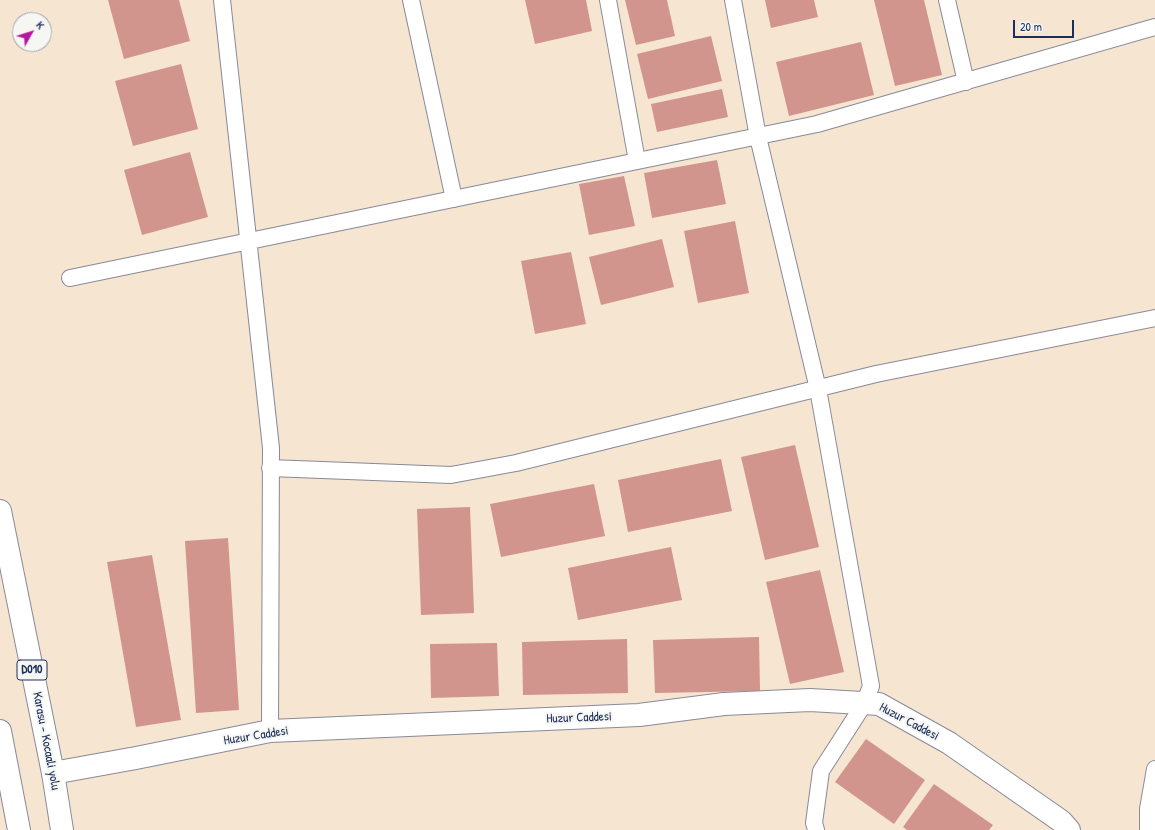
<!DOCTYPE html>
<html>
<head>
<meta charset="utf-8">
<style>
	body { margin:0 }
	#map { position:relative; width:1155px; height:830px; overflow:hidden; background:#f5e5d1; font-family:"Patrick Hand",sans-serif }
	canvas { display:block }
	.north { position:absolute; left:12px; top:12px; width:40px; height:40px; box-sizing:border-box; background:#f6f6f2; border:1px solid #9ea6b7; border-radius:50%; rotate:51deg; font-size:11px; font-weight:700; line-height:16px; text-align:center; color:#1b2f5e }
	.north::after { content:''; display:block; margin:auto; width:14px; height:18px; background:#b5179e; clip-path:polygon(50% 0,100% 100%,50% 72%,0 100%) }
	.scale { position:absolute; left:1013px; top:20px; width:61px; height:18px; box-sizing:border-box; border:2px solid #1b2f5e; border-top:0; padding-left:5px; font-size:12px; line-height:14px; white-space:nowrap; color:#1b2f5e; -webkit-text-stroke:3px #f6f6f2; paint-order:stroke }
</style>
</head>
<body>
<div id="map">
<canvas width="1155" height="830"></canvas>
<div class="north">K</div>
<div class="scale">20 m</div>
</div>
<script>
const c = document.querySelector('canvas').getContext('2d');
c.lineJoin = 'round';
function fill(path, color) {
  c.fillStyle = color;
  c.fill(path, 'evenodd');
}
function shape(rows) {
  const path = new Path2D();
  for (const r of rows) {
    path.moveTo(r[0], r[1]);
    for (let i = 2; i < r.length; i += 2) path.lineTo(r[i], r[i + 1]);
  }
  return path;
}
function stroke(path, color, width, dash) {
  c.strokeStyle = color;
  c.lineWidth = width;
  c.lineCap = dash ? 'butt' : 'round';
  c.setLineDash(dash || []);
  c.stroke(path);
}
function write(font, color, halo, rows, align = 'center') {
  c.font = font + ' "Patrick Hand",sans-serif';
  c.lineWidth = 4;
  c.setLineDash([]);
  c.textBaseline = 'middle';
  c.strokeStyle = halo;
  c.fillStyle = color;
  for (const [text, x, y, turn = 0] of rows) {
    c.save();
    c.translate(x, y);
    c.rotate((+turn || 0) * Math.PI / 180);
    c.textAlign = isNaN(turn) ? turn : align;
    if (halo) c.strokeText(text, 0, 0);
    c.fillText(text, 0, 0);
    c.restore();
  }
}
const building = shape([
	[108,0,179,0,190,41,124,59],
	[525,0,586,0,592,31,535,44],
	[625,0,667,0,675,36,636,45],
	[765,0,814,0,818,17,771,28],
	[874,0,924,0,942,75,895,86],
	[711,36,722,81,648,99,637,54],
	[861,42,874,95,789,116,776,62],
	[181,64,198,129,133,146,115,81],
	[722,89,728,117,657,132,651,104],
	[190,152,208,217,142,235,124,170],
	[717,160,726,204,652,218,644,173],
	[624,176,635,226,589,235,579,184],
	[735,221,749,293,698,303,684,231],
	[662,239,674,287,601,305,589,257],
	[571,252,586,324,535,334,521,261],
	[795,445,819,547,765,560,741,457],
	[721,459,732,511,628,532,618,480],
	[594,484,605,536,501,557,490,504],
	[470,507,474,613,421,615,417,509],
	[228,538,239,710,196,713,185,541],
	[671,547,682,600,578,620,568,568],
	[152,555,181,720,136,727,107,562],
	[820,570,844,672,790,684,766,582],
	[759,637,760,691,655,693,653,640],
	[627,639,628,693,523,695,522,642],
	[497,643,499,696,431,698,430,644],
	[866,739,925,780,894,824,835,782],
	[934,784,993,825,989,830,907,830,903,827]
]);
const street = shape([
	[222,0,271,448,270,731],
	[411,0,454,199],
	[608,0,637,161],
	[733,0,758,137,818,389,871,686,864,704,821,771,814,823,816,830],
	[947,0,966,82],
	[70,278,817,124,1155,27],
	[270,468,451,475,516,463,876,374,1155,318],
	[1148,830,1148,809,1155,769]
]);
const secondary = shape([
	[53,773,136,758,270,731,639,715,724,704,810,700,879,704,949,743,1061,821,1069,830]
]);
const highway = shape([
	[0,511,53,773,62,830],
	[0,731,19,830]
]);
const shields = [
	[32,670,30]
];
const shieldNames = [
	["D010",32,670]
];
const streetNames = [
	["Huzur Caddesi",579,718,-2],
	["Huzur Caddesi",909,722,28],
	["Huzur Caddesi",256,736,-9],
	["Karasu - Kocaali yolu",46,741,79]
];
fill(building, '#d2958e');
stroke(street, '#888a98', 18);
stroke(secondary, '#888a98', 24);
stroke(highway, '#888a98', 24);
stroke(street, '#fff', 16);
stroke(secondary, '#fff', 22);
stroke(highway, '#fff', 22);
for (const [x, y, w] of shields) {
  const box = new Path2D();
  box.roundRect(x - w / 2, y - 10, w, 20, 3);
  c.fillStyle = '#f6f6f2';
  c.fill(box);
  stroke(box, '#1b2f5e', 1);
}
write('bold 12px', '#1b2f5e', null, shieldNames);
write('13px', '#1b2f5e', '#f6f6f2', streetNames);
</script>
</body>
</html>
